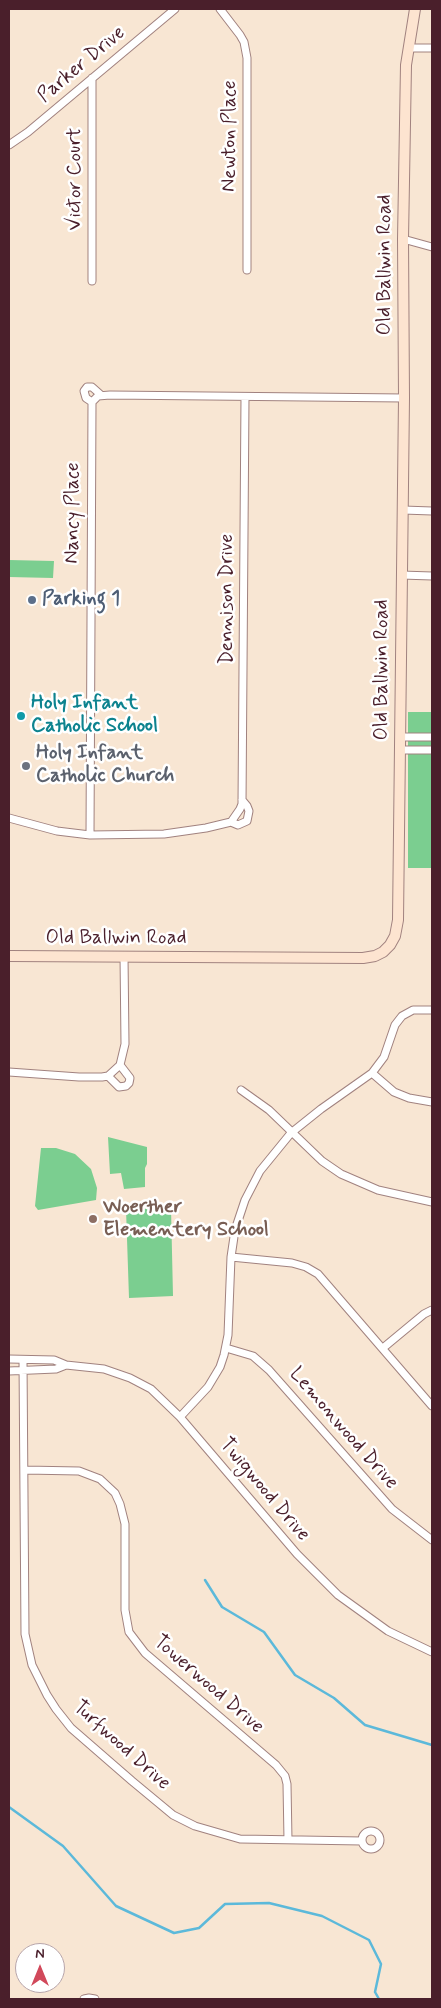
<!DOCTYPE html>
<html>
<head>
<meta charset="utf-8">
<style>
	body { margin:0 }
	#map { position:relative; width:441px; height:2008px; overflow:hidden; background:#f8e6d3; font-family:Mynerve,sans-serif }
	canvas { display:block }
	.frame { position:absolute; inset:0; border:10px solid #4a1f2b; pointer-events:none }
	.north { position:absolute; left:15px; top:1943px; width:50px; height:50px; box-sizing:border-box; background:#fff; border:1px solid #b7a5aa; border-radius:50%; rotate:0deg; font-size:14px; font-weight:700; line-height:20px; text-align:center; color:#4a1f2b }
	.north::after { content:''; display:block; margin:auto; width:18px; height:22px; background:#d1495b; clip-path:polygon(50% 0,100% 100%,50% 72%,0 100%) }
</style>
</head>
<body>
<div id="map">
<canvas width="441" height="2008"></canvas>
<div class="frame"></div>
<div class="north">N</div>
</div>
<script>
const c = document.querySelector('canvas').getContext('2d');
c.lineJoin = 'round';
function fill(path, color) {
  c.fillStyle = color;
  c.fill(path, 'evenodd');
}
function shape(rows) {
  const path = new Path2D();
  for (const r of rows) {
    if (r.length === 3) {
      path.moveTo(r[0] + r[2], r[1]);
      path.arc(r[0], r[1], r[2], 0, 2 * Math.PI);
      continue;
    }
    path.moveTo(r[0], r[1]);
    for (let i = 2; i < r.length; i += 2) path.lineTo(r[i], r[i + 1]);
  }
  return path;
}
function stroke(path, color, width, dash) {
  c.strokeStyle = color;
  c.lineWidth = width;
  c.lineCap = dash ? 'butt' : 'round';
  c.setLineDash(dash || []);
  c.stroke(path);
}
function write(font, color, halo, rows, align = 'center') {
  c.font = font + ' Mynerve,sans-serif';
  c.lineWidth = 5;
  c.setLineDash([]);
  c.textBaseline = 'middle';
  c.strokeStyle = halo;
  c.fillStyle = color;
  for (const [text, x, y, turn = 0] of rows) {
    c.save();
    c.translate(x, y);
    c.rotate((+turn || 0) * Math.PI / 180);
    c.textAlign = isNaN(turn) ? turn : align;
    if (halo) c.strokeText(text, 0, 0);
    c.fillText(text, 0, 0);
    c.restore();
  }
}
const green = shape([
	[9,560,54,561,53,578,9,577],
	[408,712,432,712,432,868,408,868],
	[108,1137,147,1147,147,1164,145,1168,145,1187,124,1189,121,1173,110,1174],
	[41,1148,56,1148,75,1154,91,1169,97,1188,96,1200,38,1210,35,1206],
	[171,1208,173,1296,129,1298,126,1209]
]);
const stream = shape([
	[205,1580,222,1607,264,1632,295,1675,334,1698,365,1725,432,1745],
	[9,1807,63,1846,116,1906,174,1933,199,1928,225,1904,269,1903,322,1916,369,1940,381,1964,375,1992,379,1999]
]);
const street = shape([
	[220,9,240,35,244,42,247,58,247,270],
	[408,48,432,48],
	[92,78,92,281],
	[9,145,28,132,175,9],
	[403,239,432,247],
	[92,402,86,398,84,391,87,387,92,387,101,395],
	[403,510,432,511],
	[401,575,432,576],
	[400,737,432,737],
	[400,750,432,750],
	[9,818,57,831,90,835,164,834,206,828,231,822,240,809,242,804,245,397],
	[231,822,238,825,247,821,249,811,247,806,242,800],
	[90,835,92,402,98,396,110,395,404,398],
	[9,1072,79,1077,102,1077,108,1076,120,1065,125,1044,124,956],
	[372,1073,394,1092,409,1098,432,1102],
	[108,1076,119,1087,126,1086,129,1083,130,1078,120,1065],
	[241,1090,269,1110,322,1161,341,1174,378,1190,432,1202],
	[231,1257,292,1263,306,1267,318,1274,432,1406],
	[226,1348,253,1356,269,1370,392,1509,432,1540],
	[383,1348,424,1314,432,1310],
	[9,1359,54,1360,66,1365,104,1369,130,1378,151,1389,180,1417,297,1554,338,1595,388,1631,432,1652],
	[23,1360,25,1634,32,1665,47,1695,56,1709,71,1728,132,1781,173,1815,195,1826,240,1839,362,1841],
	[9,1371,56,1369,66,1365],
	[180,1417,208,1387,220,1367,224,1355,228,1335,231,1257,235,1230,245,1200,260,1171,291,1133,321,1109,372,1073,384,1057,395,1025,402,1016,413,1010,432,1010],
	[25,1470,79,1471,100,1479,115,1493,120,1504,125,1524,125,1610,129,1632,145,1653,276,1765,285,1776,287,1784,288,1840],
	[371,1840,9],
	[84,1999,89,1998,95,1999]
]);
const secondary = shape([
	[9,956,363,958,375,956,383,952,390,945,395,936,398,920,404,398,403,239,406,65,415,9]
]);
const markers = [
	[32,600,5,"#5c6f8a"],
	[21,716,5,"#0f9aa8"],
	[26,766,5,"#6b7280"],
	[93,1219,5,"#8d6e63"]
];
const streetNames = [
	["Parker Drive",82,65,-40],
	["Newton Place",231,136,-90],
	["Victor Court",76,179,-90],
	["Old Ballwin Road",386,265,-90],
	["Nancy Place",74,513,-90],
	["Dennison Drive",228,599,-90],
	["Old Ballwin Road",383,670,-90],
	["Old Ballwin Road",116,939],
	["Lemonwood Drive",343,1429,49],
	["Twigwood Drive",264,1490,50],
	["Towerwood Drive",208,1685,41],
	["Turfwood Drive",121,1746,42]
];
const serviceNames = [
	["Parking 1",42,600]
];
const cultureNames = [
	["Holy Infant",31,704],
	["Catholic School",31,727]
];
const worshipNames = [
	["Holy Infant",36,754],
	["Catholic Church",36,777]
];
const educationNames = [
	["Woerther",103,1208],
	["Elementery School",103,1231]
];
fill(green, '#7bce90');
stroke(stream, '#5cb9da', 2.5);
stroke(street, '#a1827f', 9);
stroke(secondary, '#a1827f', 12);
stroke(street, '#fff', 7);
stroke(secondary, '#fde4d0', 10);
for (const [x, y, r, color] of markers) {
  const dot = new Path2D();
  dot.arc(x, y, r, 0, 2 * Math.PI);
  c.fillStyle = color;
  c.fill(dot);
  stroke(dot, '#fff', 2);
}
write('20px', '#4a1f2b', '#fff', streetNames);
write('bold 20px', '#4e5e75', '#fff', serviceNames, 'left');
write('bold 20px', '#0d838f', '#fff', cultureNames, 'left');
write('bold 20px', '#5b616d', '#fff', worshipNames, 'left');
write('bold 20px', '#785e54', '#fff', educationNames, 'left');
</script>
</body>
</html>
